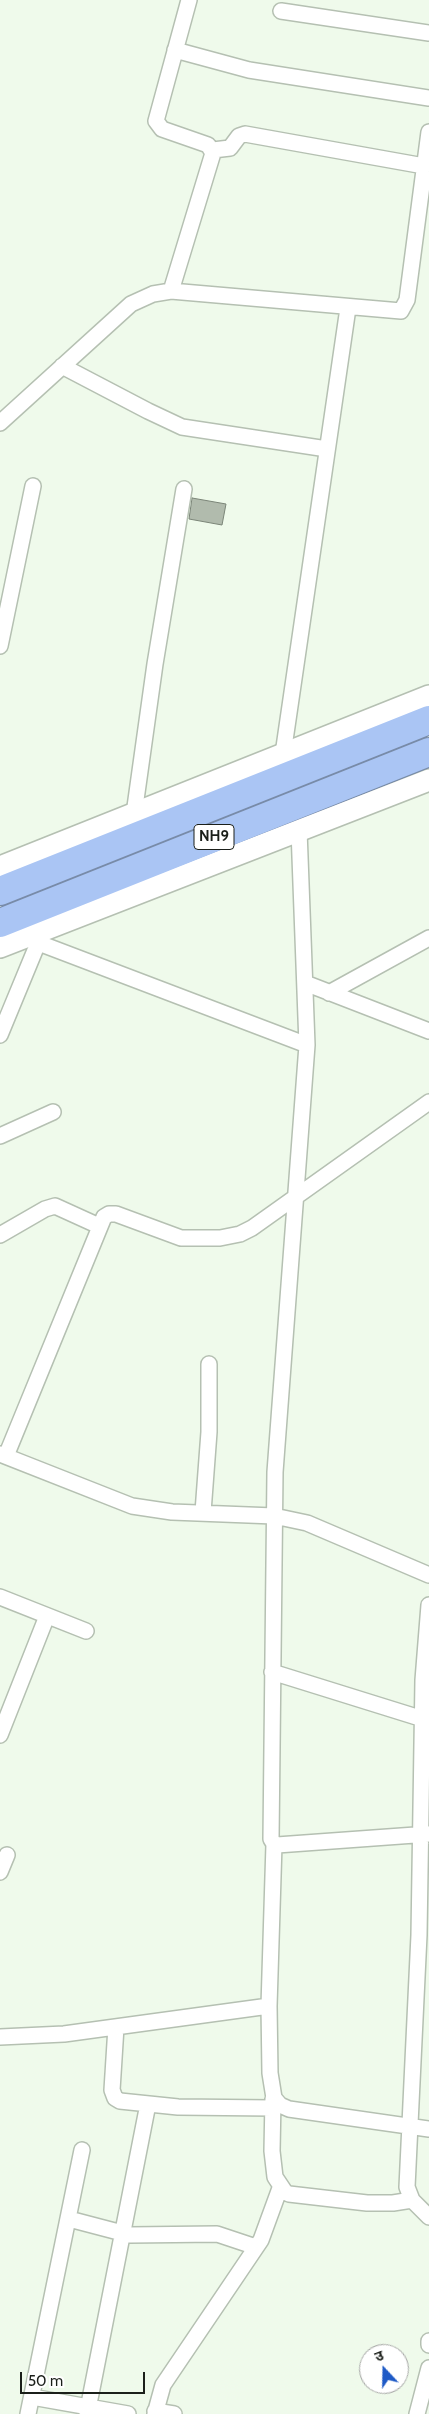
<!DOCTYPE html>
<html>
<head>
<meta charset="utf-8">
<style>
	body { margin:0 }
	#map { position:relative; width:429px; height:2414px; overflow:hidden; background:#effaeb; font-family:Cabin,"Noto Sans Devanagari",sans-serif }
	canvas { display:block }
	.north { position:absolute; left:359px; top:2344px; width:50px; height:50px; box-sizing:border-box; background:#fff; border:1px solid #a4a5a3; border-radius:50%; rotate:339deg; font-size:14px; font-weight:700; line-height:20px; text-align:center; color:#1b1f1a }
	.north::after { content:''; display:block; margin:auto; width:18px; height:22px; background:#1e5ac6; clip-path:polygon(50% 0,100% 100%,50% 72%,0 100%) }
	.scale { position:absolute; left:20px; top:2372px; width:125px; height:22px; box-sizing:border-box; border:2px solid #1b1f1a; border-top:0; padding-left:6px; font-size:15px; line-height:18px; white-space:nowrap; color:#1b1f1a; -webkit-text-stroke:4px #fff; paint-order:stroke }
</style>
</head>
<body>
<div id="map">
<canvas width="429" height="2414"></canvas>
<div class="north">उ</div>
<div class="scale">50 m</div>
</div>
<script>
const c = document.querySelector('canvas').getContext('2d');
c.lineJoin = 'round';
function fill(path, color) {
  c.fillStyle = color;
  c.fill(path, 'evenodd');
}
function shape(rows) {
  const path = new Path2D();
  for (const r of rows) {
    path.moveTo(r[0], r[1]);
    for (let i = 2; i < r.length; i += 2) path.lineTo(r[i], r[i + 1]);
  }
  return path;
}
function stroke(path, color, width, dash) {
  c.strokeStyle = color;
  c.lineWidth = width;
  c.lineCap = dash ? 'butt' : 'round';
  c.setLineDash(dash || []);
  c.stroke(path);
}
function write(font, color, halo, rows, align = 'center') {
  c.font = font + ' Cabin,sans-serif';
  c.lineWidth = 4;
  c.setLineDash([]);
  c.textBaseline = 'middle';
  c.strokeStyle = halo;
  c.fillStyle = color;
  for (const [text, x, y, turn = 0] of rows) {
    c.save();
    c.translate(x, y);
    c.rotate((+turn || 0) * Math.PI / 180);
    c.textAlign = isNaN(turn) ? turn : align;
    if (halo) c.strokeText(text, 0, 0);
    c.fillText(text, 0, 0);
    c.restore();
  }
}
const building = shape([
	[192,498,226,504,222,525,189,519,192,498]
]);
const street = shape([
	[281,11,429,33],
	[175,50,249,70,429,98],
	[213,150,230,148,239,136,245,134,424,166],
	[171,291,213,153,208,145,162,129,156,121,189,0],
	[62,366,148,411,182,427,327,449],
	[0,423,131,304,153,294,171,291,401,311,407,300,429,132],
	[0,646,33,486],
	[283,754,348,308],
	[134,814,155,664,184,489],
	[299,830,307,1045,275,1472,271,1839,274,1844,277,1845,429,1834],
	[23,937,307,1045],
	[305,983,429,1031],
	[329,993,429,938],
	[0,1035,38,943],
	[0,1136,53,1112],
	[0,1235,45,1209,55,1206,99,1226],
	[0,1454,132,1506,172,1512,274,1516,307,1523,429,1575],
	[6,1456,104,1217,109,1214,116,1214,181,1238,220,1238,240,1234,252,1228,429,1102],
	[203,1512,209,1432,209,1364],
	[0,1597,86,1631],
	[429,1605,423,1680,419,1935,407,2187,412,2200,429,2217],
	[272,1672,423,1719],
	[0,1735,47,1616],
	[274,1844,269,2006,270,2073,274,2098,280,2105,289,2109,429,2129],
	[0,1872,7,1855],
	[116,2027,112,2090,115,2098,120,2101,178,2107,272,2108],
	[0,2037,64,2034,269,2006],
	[273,2099,272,2151,275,2177,285,2192,289,2194,367,2203,393,2203,412,2200],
	[69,2219,130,2235,217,2234,256,2247],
	[429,2341,429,2345],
	[32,2397,128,2414],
	[155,2411,174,2414],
	[28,2414,82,2150],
	[87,2414,148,2104],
	[155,2414,163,2385,261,2240,280,2188],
	[417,2414,429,2368]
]);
const secondary = shape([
	[0,867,429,696],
	[0,947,429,780]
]);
const highway = shape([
	[0,891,429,720],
	[0,923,429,752]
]);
const shields = [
	[214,837,40]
];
const shieldNames = [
	["NH9",214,837]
];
fill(building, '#b1bbad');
stroke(building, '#7b8578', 1);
stroke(street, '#b5c0b2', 18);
stroke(secondary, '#b5c0b2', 24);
stroke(highway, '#788ba8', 30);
stroke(street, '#fff', 15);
stroke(secondary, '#fff', 21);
stroke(highway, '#aac5f4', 28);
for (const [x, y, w] of shields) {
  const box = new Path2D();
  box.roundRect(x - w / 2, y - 12.5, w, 25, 4);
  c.fillStyle = '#fff';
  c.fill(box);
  stroke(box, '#1b1f1a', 1);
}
write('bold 15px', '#1b1f1a', null, shieldNames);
</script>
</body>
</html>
